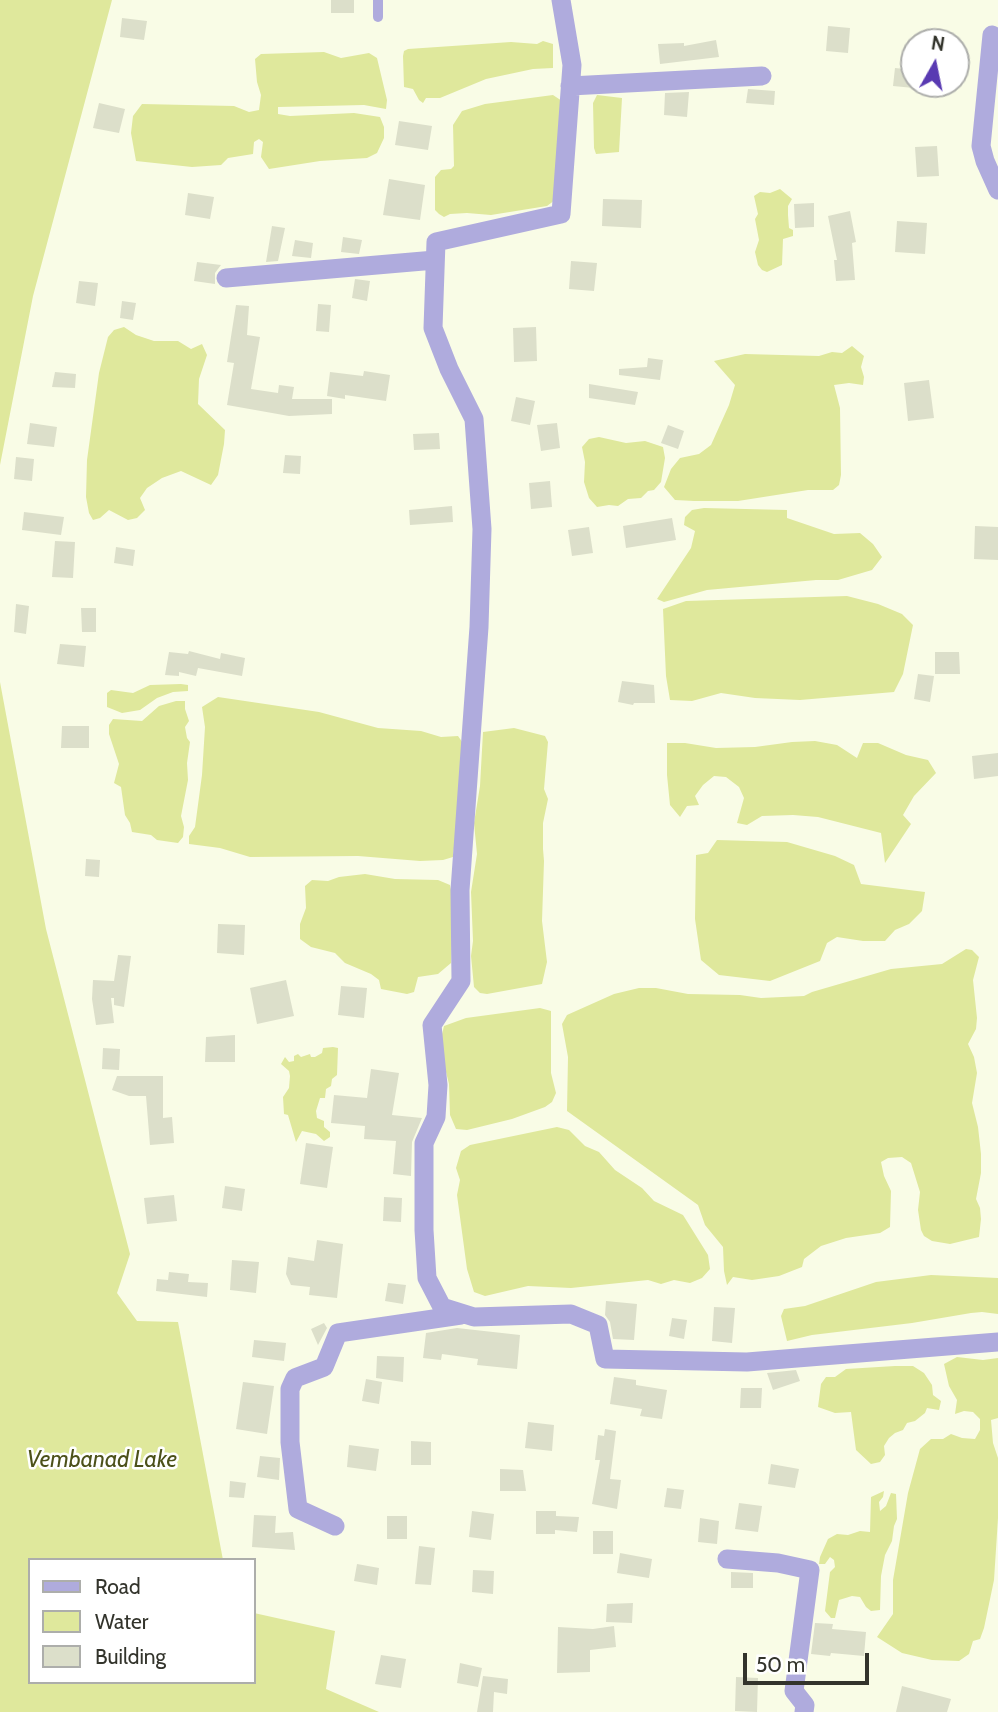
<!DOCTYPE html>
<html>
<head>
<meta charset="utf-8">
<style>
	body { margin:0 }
	#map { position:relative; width:998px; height:1712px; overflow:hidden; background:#f9fce6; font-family:Cabin,sans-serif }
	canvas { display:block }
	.legend { position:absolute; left:28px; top:1558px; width:228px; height:126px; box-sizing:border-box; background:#fff; border:2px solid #adaeab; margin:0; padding:9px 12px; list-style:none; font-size:21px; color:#33342c }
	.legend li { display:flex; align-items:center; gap:14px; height:35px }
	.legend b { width:35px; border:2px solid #adaeab }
	.north { position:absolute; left:900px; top:28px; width:70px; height:70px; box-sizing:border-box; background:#fff; border:2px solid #adaeab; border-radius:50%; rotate:9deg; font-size:19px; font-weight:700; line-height:28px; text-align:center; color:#33342c }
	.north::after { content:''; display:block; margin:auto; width:24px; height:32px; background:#593ab2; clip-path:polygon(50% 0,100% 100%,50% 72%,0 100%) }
	.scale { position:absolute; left:743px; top:1653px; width:126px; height:32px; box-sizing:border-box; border:4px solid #33342c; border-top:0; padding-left:9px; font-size:21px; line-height:24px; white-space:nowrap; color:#33342c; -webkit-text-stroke:5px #fff; paint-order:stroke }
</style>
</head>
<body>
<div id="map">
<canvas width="998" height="1712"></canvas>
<ul class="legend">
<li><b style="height:9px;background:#afabdd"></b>Road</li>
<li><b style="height:19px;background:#dfe89c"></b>Water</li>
<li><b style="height:19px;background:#dcdfca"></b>Building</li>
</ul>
<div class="north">N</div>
<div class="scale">50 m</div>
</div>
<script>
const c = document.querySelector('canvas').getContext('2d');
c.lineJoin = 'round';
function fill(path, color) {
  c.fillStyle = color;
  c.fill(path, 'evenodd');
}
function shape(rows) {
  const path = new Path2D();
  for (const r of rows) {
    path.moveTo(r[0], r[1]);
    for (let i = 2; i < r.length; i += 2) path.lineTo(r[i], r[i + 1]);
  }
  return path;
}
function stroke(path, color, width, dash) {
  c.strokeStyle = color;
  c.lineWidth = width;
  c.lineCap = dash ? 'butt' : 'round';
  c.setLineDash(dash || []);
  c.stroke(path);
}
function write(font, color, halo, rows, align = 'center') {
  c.font = font + ' Cabin,sans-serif';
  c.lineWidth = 5;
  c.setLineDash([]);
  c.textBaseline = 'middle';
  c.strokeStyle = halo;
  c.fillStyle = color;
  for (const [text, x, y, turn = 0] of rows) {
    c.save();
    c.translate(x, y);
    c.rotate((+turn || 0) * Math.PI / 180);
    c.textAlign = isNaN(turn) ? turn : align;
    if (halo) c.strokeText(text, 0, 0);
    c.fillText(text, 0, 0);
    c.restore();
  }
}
const water = shape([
	[0,0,112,0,33,296,0,465],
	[543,41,553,44,553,68,533,69,486,79,440,98,426,98,423,103,419,100,413,89,404,87,403,56,404,51,408,49,511,42,537,44],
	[324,52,341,58,369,53,377,58,387,100,386,109,364,105,278,107,278,114,290,116,354,113,380,117,384,127,384,138,377,153,367,158,320,161,269,169,261,157,263,142,259,139,254,142,253,154,228,158,221,165,192,167,136,161,131,133,133,116,142,104,234,106,249,112,259,110,261,95,257,82,255,59,261,54],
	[553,95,562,101,555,200,547,206,491,215,467,213,450,214,444,217,439,214,435,210,435,177,441,170,451,169,454,166,453,125,462,111,485,104],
	[597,95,622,98,619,152,596,154,594,148,593,103],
	[780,189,792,199,788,206,788,215,789,228,793,230,793,236,783,239,782,265,767,272,762,270,758,265,755,252,759,240,755,219,758,214,754,196,760,192,770,193],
	[124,327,136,335,154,341,178,341,191,349,202,344,207,355,199,379,198,404,225,430,224,444,218,475,211,485,181,471,162,478,147,488,140,498,145,510,137,518,128,520,109,510,100,518,93,520,89,513,86,497,87,460,99,373,108,337,114,330],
	[852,346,864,356,861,367,864,377,863,385,849,383,834,385,840,408,841,475,839,485,833,490,808,490,738,501,694,501,675,500,664,487,671,469,680,458,699,454,711,445,729,405,735,385,714,361,745,354,819,356,832,352,842,353],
	[599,437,626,443,645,441,663,447,665,458,661,482,654,490,648,491,641,498,628,499,618,506,609,505,597,507,589,498,584,482,585,462,582,447,589,439],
	[704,508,787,510,787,518,834,534,860,533,873,544,882,557,872,570,838,580,816,580,707,590,664,602,657,599,691,548,695,531,684,525,685,517,692,510],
	[847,596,878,604,902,614,913,625,903,674,894,692,800,700,755,698,721,693,692,701,670,700,666,676,663,609,686,601],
	[0,682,46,929,130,1254,117,1293,137,1321,178,1322,223,1560,30,1560,30,1682,254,1682,254,1613,335,1631,326,1689,379,1712,0,1712],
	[181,684,188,685,188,691,173,692,157,698,140,710,122,713,107,707,107,693,111,690,133,693,150,685],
	[218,697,319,712,378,728,421,731,441,737,458,736,465,746,453,857,443,860,420,861,358,856,250,857,220,848,189,844,189,836,195,827,202,775,205,727,202,707],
	[176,701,185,701,185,709,189,721,185,727,187,738,190,742,187,763,188,780,181,816,184,827,183,837,178,843,157,840,151,835,132,832,130,823,125,815,121,787,114,783,119,764,109,734,109,725,113,719,142,721,159,706],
	[514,728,545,736,548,742,544,789,548,799,543,823,543,849,544,861,542,921,547,962,542,984,487,994,480,993,474,987,471,956,473,941,471,892,477,854,474,823,480,786,483,732],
	[815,741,837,745,857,758,863,743,878,743,906,755,928,760,936,773,914,796,903,815,911,824,885,863,881,833,818,817,793,815,762,816,747,825,737,823,744,798,739,787,726,777,714,776,703,785,695,796,699,805,687,806,680,817,670,805,667,775,667,743,685,743,716,748,755,747,792,742],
	[717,840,787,842,835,856,854,865,861,884,925,892,922,911,909,924,895,930,885,941,863,941,837,937,827,943,820,961,770,981,719,975,701,960,695,919,696,855,708,853],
	[365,874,395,879,438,880,450,885,453,900,451,963,438,974,418,977,414,992,407,994,381,989,379,980,371,974,345,963,335,953,311,947,300,939,300,924,306,908,305,886,312,880,328,881,339,877],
	[966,949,972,950,979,957,973,980,977,1018,976,1029,968,1044,974,1057,977,1073,972,1103,978,1127,981,1154,981,1173,976,1199,980,1208,981,1219,979,1237,950,1244,932,1241,924,1236,921,1230,918,1210,920,1192,911,1163,902,1157,888,1158,881,1162,884,1176,891,1191,890,1227,880,1233,846,1238,821,1246,804,1259,802,1267,779,1276,752,1280,733,1277,727,1285,724,1271,723,1247,705,1225,698,1205,567,1111,568,1057,562,1024,567,1015,614,994,639,988,656,988,688,994,740,995,761,998,804,996,812,992,891,969,942,964],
	[540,1008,551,1011,551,1073,556,1093,552,1102,545,1107,512,1119,467,1130,456,1129,450,1115,449,1084,443,1060,441,1038,444,1026,466,1018],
	[333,1047,338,1048,337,1075,332,1079,331,1086,326,1089,325,1098,320,1098,316,1111,317,1118,324,1121,324,1127,330,1132,330,1137,324,1141,316,1134,302,1131,296,1142,288,1115,284,1114,283,1097,289,1088,290,1076,289,1071,281,1064,285,1057,289,1062,294,1061,294,1056,298,1054,301,1057,310,1054,311,1057,315,1057,322,1053,323,1048],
	[557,1127,569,1130,585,1146,599,1152,615,1170,642,1188,654,1201,683,1215,708,1255,710,1269,702,1278,690,1283,674,1280,661,1284,648,1280,571,1288,528,1286,485,1296,474,1292,467,1269,457,1195,460,1180,456,1168,461,1151,470,1145],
	[931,1275,998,1278,998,1314,982,1312,971,1313,912,1323,812,1335,787,1341,781,1316,784,1309,805,1306,876,1282],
	[957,1357,983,1360,998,1358,998,1418,991,1420,993,1443,998,1458,998,1518,994,1580,984,1628,980,1639,973,1641,969,1654,959,1661,932,1660,902,1653,877,1637,893,1614,893,1580,908,1493,920,1449,931,1439,943,1439,951,1434,962,1438,975,1439,980,1430,980,1419,973,1412,964,1411,955,1414,957,1400,949,1386,944,1364],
	[895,1366,913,1366,924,1373,932,1385,933,1395,941,1401,939,1410,927,1408,925,1413,915,1421,907,1423,903,1430,895,1433,889,1438,884,1446,885,1455,880,1462,871,1464,856,1450,851,1412,835,1413,818,1407,821,1384,826,1377,835,1377,846,1369],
	[884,1491,883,1497,879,1502,880,1511,886,1506,891,1493,896,1494,897,1519,894,1526,892,1541,885,1555,881,1576,880,1610,871,1611,866,1607,860,1597,852,1596,839,1600,835,1618,831,1618,825,1611,830,1572,835,1567,834,1560,830,1557,825,1564,819,1564,820,1557,828,1539,837,1534,848,1535,860,1531,870,1532,871,1497]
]);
const building = shape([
	[331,0,354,0,354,13,331,13],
	[122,18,147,21,144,40,120,37],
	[828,26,850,28,848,53,826,51],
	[716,40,719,57,660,64,658,44,684,43,684,46],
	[895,68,914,70,914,88,893,86],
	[748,89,775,91,774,105,746,103],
	[689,92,687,117,664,115,665,93],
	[99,103,125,109,119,133,93,128],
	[399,121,432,126,428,150,395,145],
	[937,146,939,176,917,177,915,147],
	[389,179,425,185,420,220,383,215],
	[188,193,214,197,210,219,185,215],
	[603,199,642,200,641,228,602,226],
	[814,203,814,227,795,228,794,204],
	[850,211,856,242,852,243,855,280,836,281,834,260,837,260,828,216],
	[897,221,927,223,925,254,895,252],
	[272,226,285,228,278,261,266,262],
	[343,237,362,240,359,254,341,252],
	[295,240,313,243,311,258,292,256],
	[571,261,597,263,594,291,569,289],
	[197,262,221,265,215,273,215,284,194,281],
	[355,279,370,281,367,301,352,298],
	[79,281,98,283,95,306,76,303],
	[122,301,136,303,133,320,120,318],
	[318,304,331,305,329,332,316,331],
	[236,305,249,306,247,335,260,337,251,389,278,393,279,385,294,387,292,399,332,399,332,414,289,416,227,405,234,363,227,362],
	[536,327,537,361,514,362,513,328],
	[648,358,663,360,660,380,619,375,619,369,647,367],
	[364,371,390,375,386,401,345,395,345,399,327,396,330,372,363,376],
	[55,372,76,374,75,388,52,387],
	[929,380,934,418,908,421,904,383],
	[589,384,638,392,635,405,589,398],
	[516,397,535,401,530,425,511,421],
	[30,423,57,427,54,447,27,444],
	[557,423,560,448,541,451,537,425],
	[668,425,684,431,678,449,661,443],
	[439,433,440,449,414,450,413,434],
	[285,455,301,456,300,474,283,473],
	[16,457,34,459,32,481,14,479],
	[550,481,552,507,531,509,529,483],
	[452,506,453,522,410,525,409,510],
	[24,512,64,517,61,535,22,530],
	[672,518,676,540,626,548,623,526],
	[975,526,998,527,998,560,974,559],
	[589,527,593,553,572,556,568,530],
	[55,541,75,542,73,578,52,577],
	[116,547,135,550,133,566,114,563],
	[16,604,29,606,26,634,14,632],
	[81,608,96,608,96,632,82,632],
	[60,644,86,646,84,667,57,664],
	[189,651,220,659,221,653,245,658,242,676,198,668,196,676,179,672,179,676,165,675,169,652,188,654],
	[935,652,959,652,960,674,935,674],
	[918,674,934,676,930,702,914,699],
	[622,681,654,685,655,703,634,703,633,705,618,702],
	[62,726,89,726,89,748,61,748],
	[998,753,998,776,974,779,972,756],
	[86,859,100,860,99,877,85,876],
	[218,924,245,925,244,955,217,953],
	[118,955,131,956,124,1007,114,1005,114,998,111,998,114,1023,96,1025,92,999,93,980,114,981],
	[286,980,294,1016,257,1024,250,988],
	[341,986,367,988,364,1018,338,1015],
	[235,1035,235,1062,205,1062,206,1037],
	[103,1048,120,1049,119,1070,102,1069],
	[371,1069,399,1073,392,1115,422,1118,412,1142,411,1176,393,1174,396,1141,364,1139,365,1126,331,1123,334,1095,367,1098],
	[117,1076,163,1076,163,1118,172,1117,174,1143,150,1145,146,1096,129,1096,112,1090],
	[306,1143,333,1147,327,1188,300,1184],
	[225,1186,245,1189,242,1211,222,1208],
	[174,1195,177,1221,147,1224,144,1198],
	[384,1197,402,1198,401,1222,383,1221],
	[317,1240,343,1244,337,1298,309,1295,310,1287,291,1285,286,1274,288,1257,314,1261],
	[232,1260,259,1262,256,1293,230,1290],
	[169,1272,189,1274,188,1282,208,1283,207,1297,156,1291,157,1279,168,1280],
	[388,1283,406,1285,403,1304,385,1301],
	[606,1301,637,1304,634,1340,613,1339,610,1322,605,1315],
	[714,1307,735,1308,732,1343,712,1341],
	[672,1318,687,1320,684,1339,669,1336],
	[324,1323,327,1328,318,1345,311,1329],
	[457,1328,520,1335,517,1369,477,1365,478,1359,442,1354,441,1360,423,1358,426,1333],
	[254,1340,286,1343,284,1361,252,1357],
	[377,1356,404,1357,403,1382,376,1378],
	[796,1370,800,1381,773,1390,767,1373],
	[614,1377,636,1380,636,1385,667,1390,662,1419,640,1416,642,1409,610,1404],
	[366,1379,382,1382,379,1404,362,1401],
	[243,1382,274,1386,267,1434,236,1429],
	[741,1388,762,1388,761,1408,740,1408],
	[528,1422,554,1425,552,1451,525,1448],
	[605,1429,616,1431,610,1479,621,1480,617,1509,592,1504,600,1460,595,1460,598,1435,604,1436],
	[411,1441,431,1442,431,1465,411,1465],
	[349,1445,379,1449,376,1471,347,1467],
	[260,1456,280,1458,279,1480,257,1477],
	[771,1464,799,1469,795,1488,768,1484],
	[500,1469,523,1470,526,1491,500,1491],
	[230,1481,246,1483,244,1498,229,1497],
	[667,1488,684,1490,681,1509,664,1507],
	[739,1503,762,1506,758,1532,735,1529],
	[472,1511,494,1514,491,1540,469,1537],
	[536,1511,556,1511,556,1516,579,1517,577,1532,555,1530,555,1534,536,1534],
	[254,1515,276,1516,275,1533,293,1532,295,1550,252,1547],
	[387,1516,407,1516,407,1539,387,1539],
	[700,1518,719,1521,717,1544,698,1542],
	[593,1531,613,1531,613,1554,593,1554],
	[419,1546,435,1548,431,1585,415,1584],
	[620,1553,652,1559,649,1578,617,1573],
	[357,1564,379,1568,377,1585,354,1581],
	[473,1570,494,1571,493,1594,472,1592],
	[731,1572,753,1573,753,1588,731,1588],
	[633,1603,632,1623,606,1622,607,1604],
	[815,1623,833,1624,832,1629,866,1632,864,1656,831,1653,830,1656,811,1654],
	[614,1626,616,1647,590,1650,590,1672,557,1673,558,1627,593,1629],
	[381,1655,406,1659,401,1688,375,1684],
	[460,1663,482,1668,478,1687,457,1683],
	[483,1676,508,1679,507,1694,494,1692,493,1712,477,1712],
	[736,1677,758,1678,757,1712,735,1711],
	[902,1686,951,1699,947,1712,896,1712]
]);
const lane = shape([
	[378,0,378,17]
]);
const street = shape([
	[561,0,572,65,561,214,436,242,433,328,449,369,474,419,482,529,479,627,460,890,461,981,432,1025,438,1085,436,1117,424,1143,424,1230,427,1278,442,1307,474,1317,571,1314,598,1325,605,1359,747,1362,998,1342],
	[992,35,981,146,985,161,998,190],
	[570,86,762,76],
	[226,278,435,260],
	[335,1526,298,1509,290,1442,290,1389,295,1378,324,1367,338,1333,461,1315],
	[727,1559,778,1563,810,1570,794,1691,805,1705,804,1712]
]);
const waterNames = [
	["Vembanad Lake",102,1460]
];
fill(water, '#dfe89c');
fill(building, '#dcdfca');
stroke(lane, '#afabdd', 10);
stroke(street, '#afabdd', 19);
write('italic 23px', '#4c511a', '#fff', waterNames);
</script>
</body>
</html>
